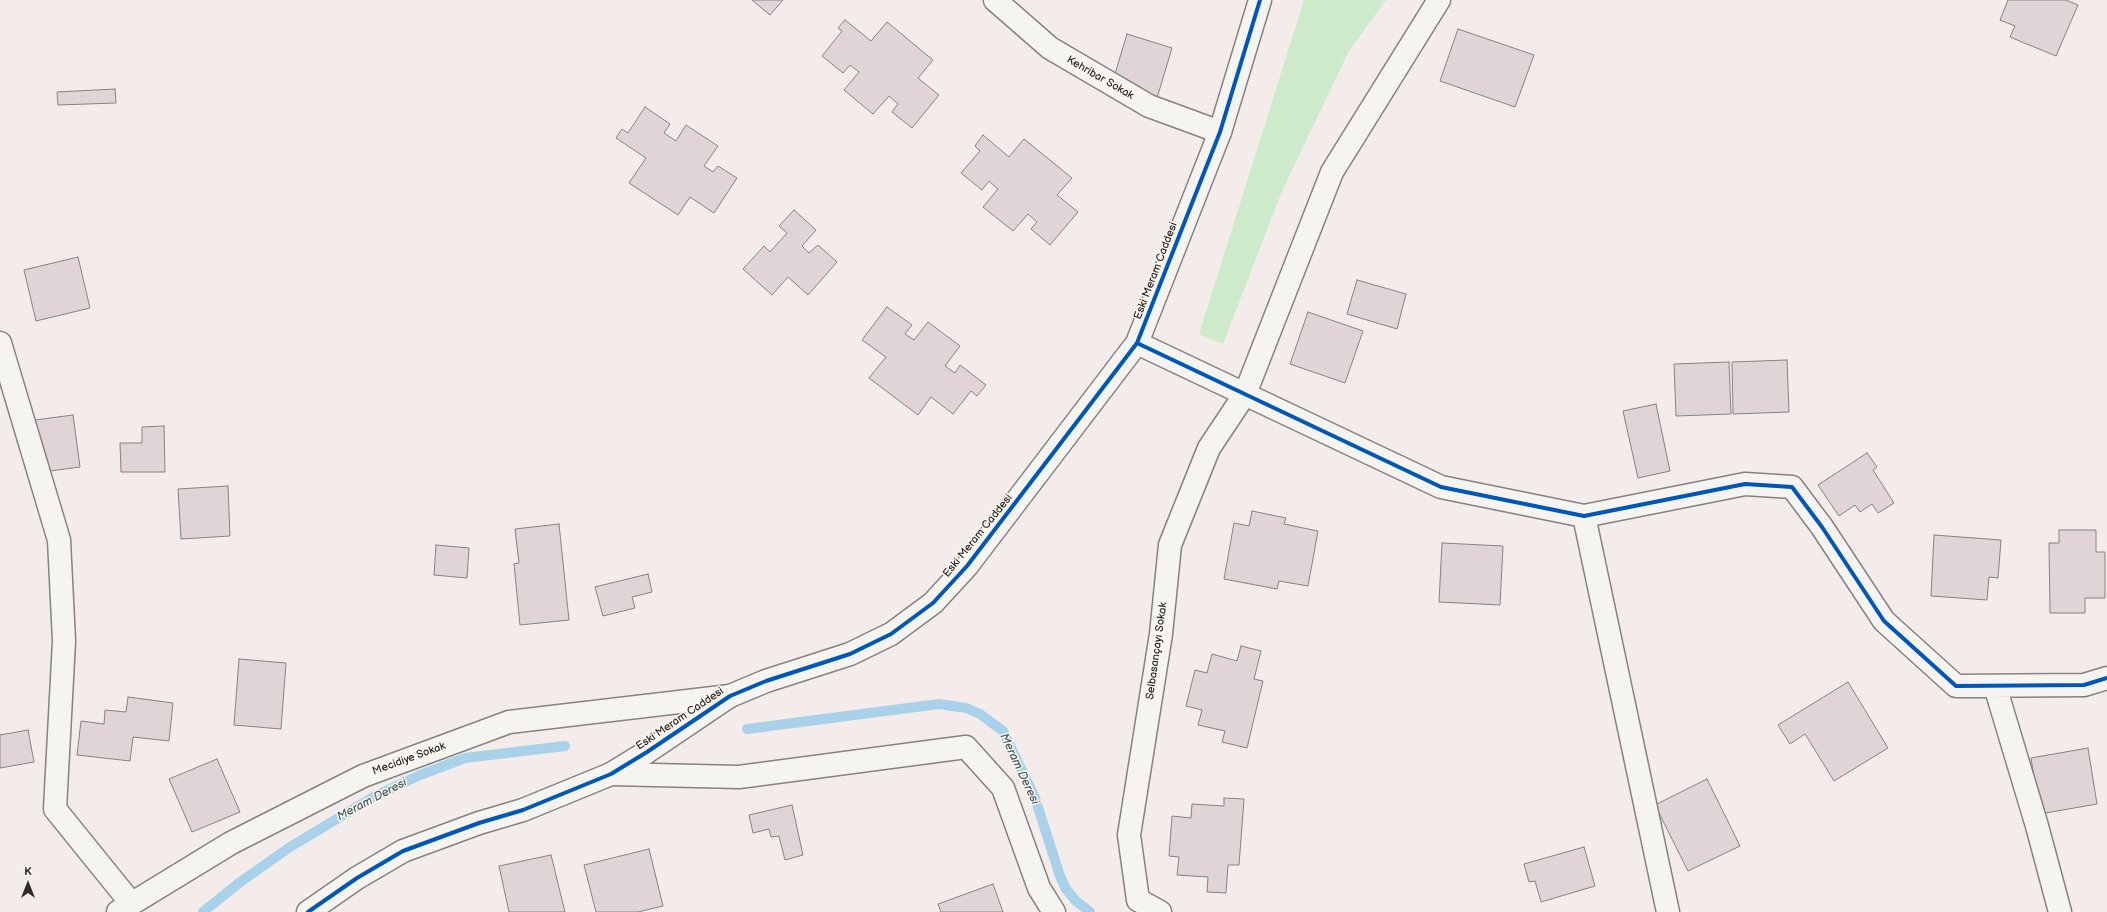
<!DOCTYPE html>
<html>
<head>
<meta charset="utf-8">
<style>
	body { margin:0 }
	#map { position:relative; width:2107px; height:912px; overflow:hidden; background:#f4ecea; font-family:"Balsamiq Sans",sans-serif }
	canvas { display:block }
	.north { position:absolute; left:8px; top:864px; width:40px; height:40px; -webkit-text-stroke:3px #fbf7ec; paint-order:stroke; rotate:0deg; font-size:11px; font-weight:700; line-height:16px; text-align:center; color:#2b2b2b }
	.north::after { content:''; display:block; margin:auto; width:14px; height:18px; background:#2b2b2b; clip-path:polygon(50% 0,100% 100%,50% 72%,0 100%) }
</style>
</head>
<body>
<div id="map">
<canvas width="2107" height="912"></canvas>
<div class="north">K</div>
</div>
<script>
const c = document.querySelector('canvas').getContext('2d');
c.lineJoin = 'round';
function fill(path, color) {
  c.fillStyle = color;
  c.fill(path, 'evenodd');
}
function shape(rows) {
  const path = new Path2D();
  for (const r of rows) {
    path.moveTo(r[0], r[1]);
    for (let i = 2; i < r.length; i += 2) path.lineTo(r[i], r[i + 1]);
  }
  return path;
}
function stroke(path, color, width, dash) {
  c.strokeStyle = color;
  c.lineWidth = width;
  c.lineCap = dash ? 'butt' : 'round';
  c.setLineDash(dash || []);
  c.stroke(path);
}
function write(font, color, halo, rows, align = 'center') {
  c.font = font + ' "Balsamiq Sans",sans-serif';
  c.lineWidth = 3;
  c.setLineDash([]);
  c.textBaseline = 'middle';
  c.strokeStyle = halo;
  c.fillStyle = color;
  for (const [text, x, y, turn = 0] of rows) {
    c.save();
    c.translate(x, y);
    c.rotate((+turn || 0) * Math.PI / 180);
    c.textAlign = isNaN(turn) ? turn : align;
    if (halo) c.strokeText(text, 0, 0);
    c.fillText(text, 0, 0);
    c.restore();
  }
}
const green = shape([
	[1304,0,1386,0,1349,51,1282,191,1223,344,1199,334]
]);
const stream = shape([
	[747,729,939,704,966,708,980,714,1003,731,1035,798,1060,876,1066,889,1076,901,1090,912],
	[203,912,239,883,290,847,375,796,420,775,465,758,565,746]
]);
const building = shape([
	[752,0,783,0,770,15,752,0],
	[2008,0,2066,0,2078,5,2056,56,2010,37,2015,26,2000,20,2008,0],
	[845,20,871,41,887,22,933,60,918,78,939,95,912,128,892,112,898,104,889,96,873,114,844,90,859,72,850,65,843,73,822,56,842,31,838,28,845,20],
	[1458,29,1534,55,1515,107,1440,81,1458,29],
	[1127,34,1172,48,1157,98,1112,84,1127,34],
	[115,89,116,103,58,105,57,92,115,89],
	[645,107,670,124,664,133,676,141,686,125,718,146,704,166,713,172,718,166,737,178,714,213,690,197,678,215,629,183,646,158,616,138,622,129,628,133,645,107],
	[983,135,1009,157,1024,139,1072,178,1057,195,1078,212,1050,245,1031,229,1037,222,1028,214,1013,231,983,207,998,189,989,181,982,190,961,173,980,151,975,146,983,135],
	[794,210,816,230,802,246,809,253,818,245,837,262,808,295,788,277,772,295,743,269,764,246,770,252,787,233,779,226,794,210],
	[78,257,90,308,36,321,24,270,78,257],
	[1357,280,1406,294,1397,329,1347,314,1357,280],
	[887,307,912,325,905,334,914,340,928,322,960,346,945,366,955,373,960,365,986,385,977,396,971,391,953,414,931,397,918,415,869,378,886,357,862,340,887,307],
	[1308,312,1363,331,1345,383,1290,364,1308,312],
	[1787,360,1789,412,1733,414,1732,362,1787,360],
	[1729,362,1731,414,1676,416,1674,364,1729,362],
	[1656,404,1670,471,1638,478,1623,411,1656,404],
	[73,415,80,467,42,472,35,420,73,415],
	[164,426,165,472,121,472,120,443,142,443,142,427,164,426],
	[1867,453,1877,467,1873,470,1894,503,1878,513,1872,504,1860,512,1855,505,1839,516,1818,485,1867,453],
	[228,486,230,536,181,539,178,489,228,486],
	[1252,511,1286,518,1284,524,1318,531,1308,586,1279,581,1277,589,1224,579,1234,523,1249,526,1252,511],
	[559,524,569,620,520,625,514,564,519,563,515,529,559,524],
	[2059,530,2096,530,2096,552,2105,552,2105,598,2085,598,2085,613,2050,613,2049,543,2059,543,2059,530],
	[1934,535,2001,540,1998,578,1989,577,1987,600,1931,596,1934,535],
	[1442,543,1503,546,1500,605,1439,602,1442,543],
	[436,545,469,548,467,578,434,575,436,545],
	[648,574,652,592,632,597,635,608,603,616,595,587,648,574],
	[1241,646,1261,651,1254,679,1263,681,1247,748,1222,742,1225,731,1198,725,1202,710,1186,706,1195,670,1207,673,1212,654,1237,661,1241,646],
	[239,659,286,663,281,729,234,725,239,659],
	[1848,682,1888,748,1834,781,1805,734,1790,744,1778,725,1848,682],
	[128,697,173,703,169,741,133,737,130,761,77,755,81,721,104,724,105,710,126,712,128,697],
	[28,730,34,762,0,768,0,735,28,730],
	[2088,748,2097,804,2040,814,2031,758,2088,748],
	[217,759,240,812,192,832,169,779,217,759],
	[1707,779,1740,846,1688,871,1655,805,1707,779],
	[1224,798,1244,799,1239,865,1228,865,1226,893,1207,892,1208,877,1177,875,1179,857,1169,856,1172,816,1191,818,1192,804,1224,806,1224,798],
	[792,805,803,855,785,860,779,836,771,837,769,829,753,833,749,815,792,805],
	[1584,847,1595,886,1541,902,1535,881,1529,882,1524,864,1584,847],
	[649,849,663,906,638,912,596,912,584,865,649,849],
	[551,855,565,912,509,912,499,866,551,855],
	[993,884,1003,912,941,912,938,904,993,884]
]);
const minor = shape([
	[995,0,1050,48,1149,106,1220,132],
	[0,343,59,540,64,641,55,809,131,903],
	[1137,343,1441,487,1584,516,1745,484,1792,487,1822,527,1884,621,1956,686,2084,685,2107,678],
	[1584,516,1668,912],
	[1995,686,2037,826,2060,912],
	[611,774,739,777,966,747,1003,788,1039,888,1054,912],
	[118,912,231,843,363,776,509,722,730,696],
	[1160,912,1138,900,1129,835,1161,634,1170,545,1209,448,1245,394]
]);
const tertiary = shape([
	[1245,394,1332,172,1439,0],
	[308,912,357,878,403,851,479,823,523,810,611,774,647,752,730,696,766,681,850,654,891,634,933,603,967,566,1137,343,1220,132,1260,0]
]);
const cycleway = shape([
	[1137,343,1441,487,1584,516,1745,484,1792,487,1822,527,1884,621,1956,686,2084,685,2107,678],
	[308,912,357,878,403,851,479,823,523,810,611,774,647,752,730,696,766,681,850,654,891,634,933,603,967,566,1137,343,1220,132,1260,0]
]);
const streetNames = [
	["Kehribar Sokak",1100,78,30],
	["Eski Meram Caddesi",1156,271,-69],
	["Eski Meram Caddesi",978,536,-51],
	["Selbasançayı Sokak",1157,651,-82],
	["Eski Meram Caddesi",680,719,-34],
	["Mecidiye Sokak",409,759,-20]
];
const waterNames = [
	["Meram Deresi",1019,769,65],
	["Meram Deresi",372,800,-28]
];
fill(green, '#cdebcb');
stroke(stream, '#a9d1ea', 10);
fill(building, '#e1d4d7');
stroke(building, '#858281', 1);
stroke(minor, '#858281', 25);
stroke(tertiary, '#858281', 25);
stroke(minor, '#f6f4f0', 22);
stroke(tertiary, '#f6f4f0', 22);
stroke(cycleway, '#0057b8', 4);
write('11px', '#2b2b2b', '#fbf7ec', streetNames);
write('italic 12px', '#475a64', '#fbf7ec', waterNames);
</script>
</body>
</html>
